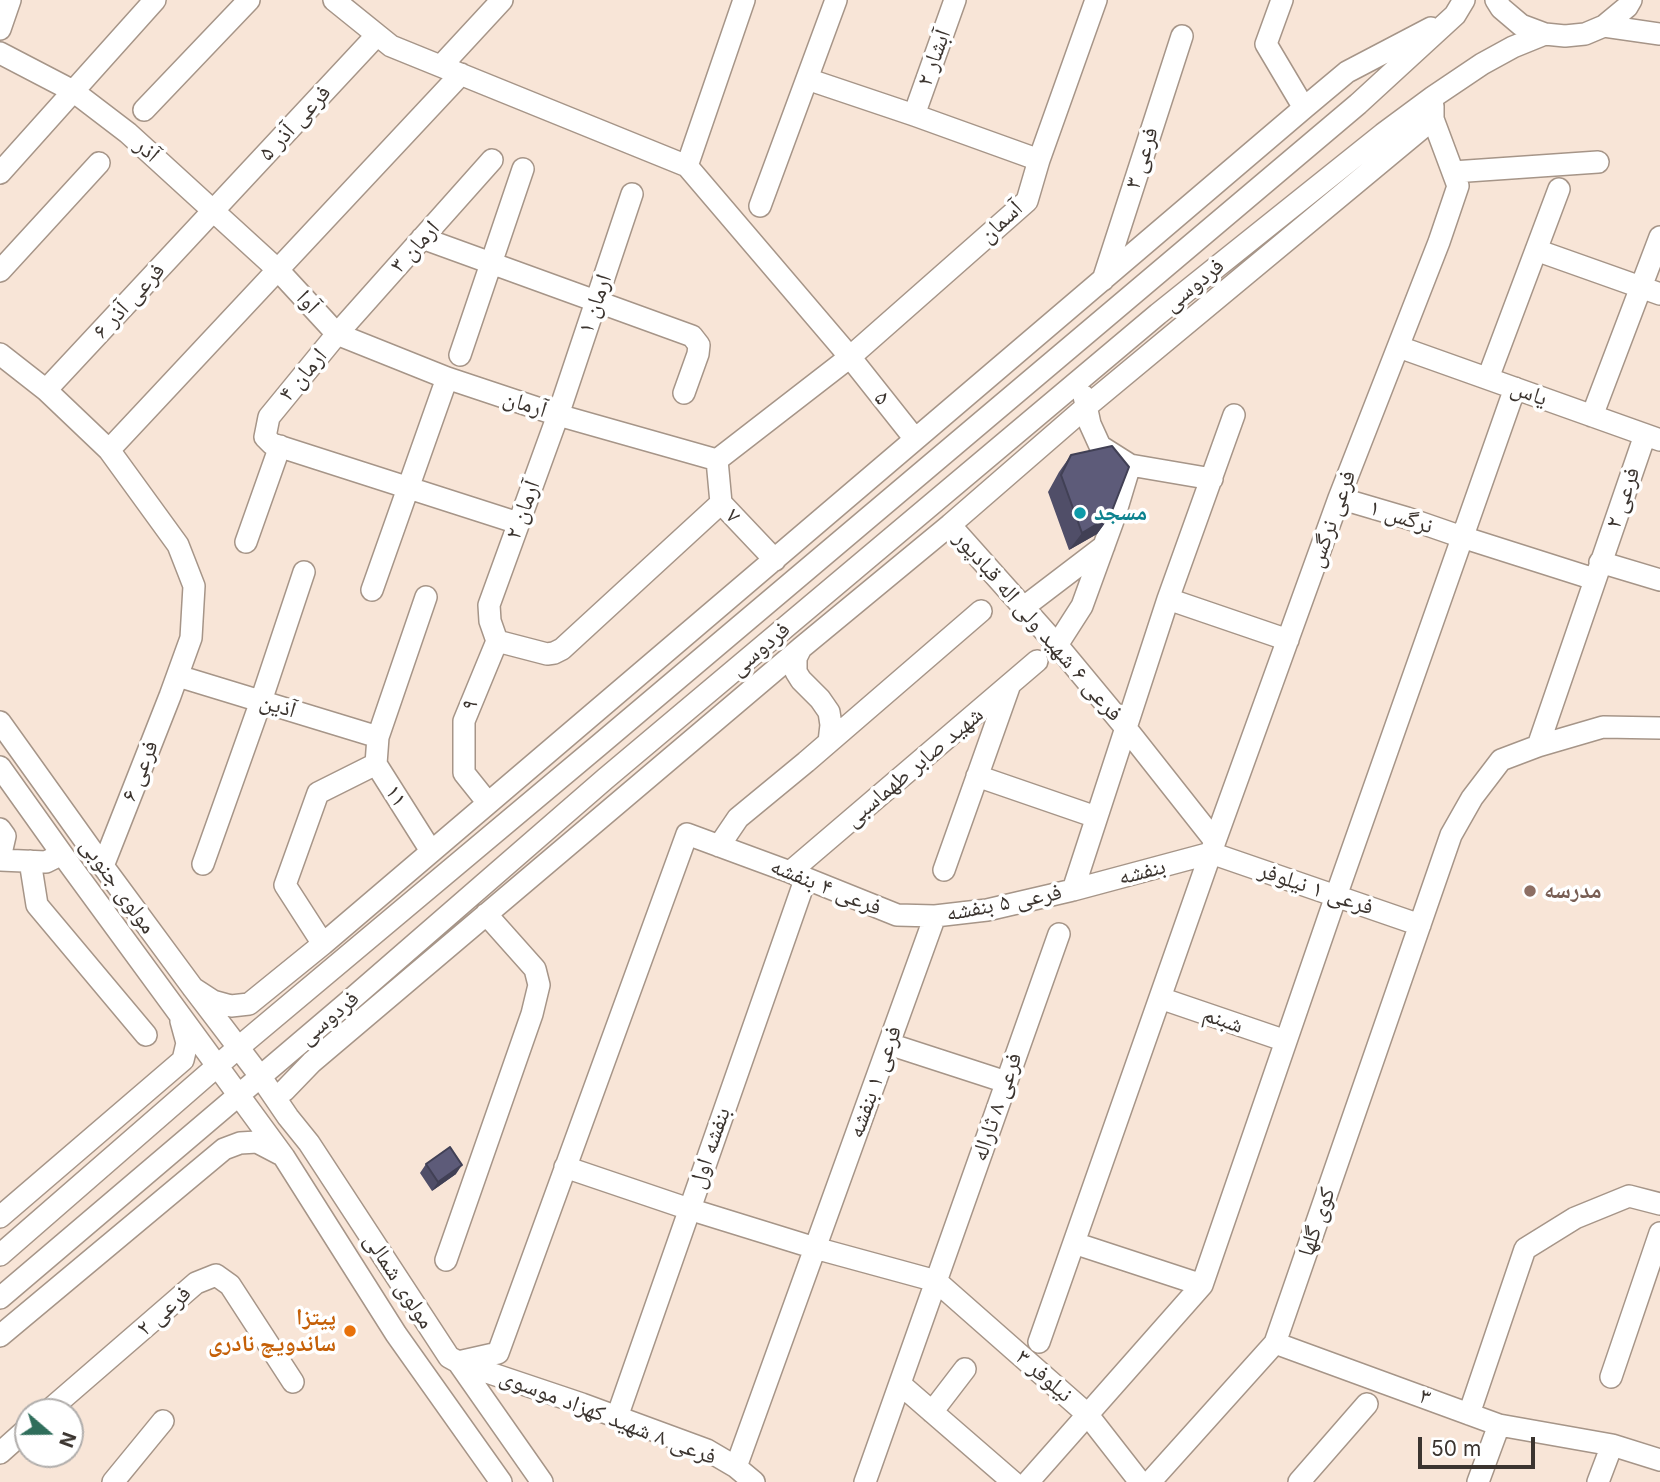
<!DOCTYPE html>
<html>
<head>
<meta charset="utf-8">
<style>
	body { margin:0 }
	#map { position:relative; width:1660px; height:1482px; overflow:hidden; background:#f8e5d7; font-family:Inter,sans-serif }
	canvas { display:block }
	.north { position:absolute; left:14px; top:1398px; width:70px; height:70px; box-sizing:border-box; background:#fff; border:2px solid #b1aeac; border-radius:50%; rotate:110deg; font-size:19px; font-weight:700; line-height:28px; text-align:center; color:#3b342f }
	.north::after { content:''; display:block; margin:auto; width:24px; height:32px; background:#2f6e5b; clip-path:polygon(50% 0,100% 100%,50% 72%,0 100%) }
	.scale { position:absolute; left:1418px; top:1437px; width:117px; height:32px; box-sizing:border-box; border:4px solid #3b342f; border-top:0; padding-left:9px; font-size:21px; line-height:24px; white-space:nowrap; color:#3b342f; -webkit-text-stroke:5px #fff; paint-order:stroke }
</style>
</head>
<body>
<div id="map">
<canvas width="1660" height="1482"></canvas>
<div class="north">N</div>
<div class="scale">50 m</div>
</div>
<script>
const c = document.querySelector('canvas').getContext('2d');
c.lineJoin = 'round';
function shape(rows) {
  const path = new Path2D();
  for (const r of rows) {
    path.moveTo(r[0], r[1]);
    for (let i = 2; i < r.length; i += 2) path.lineTo(r[i], r[i + 1]);
  }
  return path;
}
function stroke(path, color, width, dash) {
  c.strokeStyle = color;
  c.lineWidth = width;
  c.lineCap = dash ? 'butt' : 'round';
  c.setLineDash(dash || []);
  c.stroke(path);
}
function fill(path, color) {
  c.fillStyle = color;
  c.fill(path, 'evenodd');
}
function write(font, color, halo, rows, align = 'center') {
  c.font = font + ' Inter,"Noto Naskh Arabic",sans-serif';
  c.lineWidth = 7;
  c.setLineDash([]);
  c.textBaseline = 'middle';
  c.strokeStyle = halo;
  c.fillStyle = color;
  for (const [text, x, y, turn = 0] of rows) {
    c.save();
    c.translate(x, y);
    c.rotate((+turn || 0) * Math.PI / 180);
    c.textAlign = isNaN(turn) ? turn : align;
    if (halo) c.strokeText(text, 0, 0);
    c.fillText(text, 0, 0);
    c.restore();
  }
}
const minor = shape([
	[334,0,391,46,687,166,850,357,915,439],
	[1282,0,1266,44,1304,108],
	[1496,0,1501,8,1521,25,1545,34,1565,36,1585,34,1604,26,1627,7,1631,0],
	[1604,26,1660,34],
	[0,29,10,0],
	[0,53,73,91,128,133,278,270,337,334,447,378,558,415,717,460],
	[441,66,502,0],
	[807,79,914,115,1039,160],
	[144,110,249,0],
	[914,115,955,0],
	[492,160,337,334,269,417,265,437,272,444,518,523],
	[687,166,744,0],
	[1453,172,1598,162],
	[0,173,155,0],
	[760,206,836,0],
	[422,238,692,336,699,345,698,354,684,393],
	[1536,250,1660,294],
	[0,271,99,163],
	[1103,280,1182,36],
	[1399,347,1660,440],
	[0,354,46,390,109,450,178,545,194,586,191,638,170,696,103,866],
	[460,355,523,169],
	[1488,378,1559,189],
	[46,390,377,35],
	[1592,416,1660,237],
	[109,450,461,74],
	[717,460,850,357,1027,201,1039,160,1096,0],
	[717,460,721,503,775,560],
	[1130,465,1212,479],
	[1339,498,1407,518,1462,537,1594,579],
	[950,525,1057,645,1125,727,1215,841],
	[246,542,280,446],
	[1600,562,1660,580],
	[372,590,447,378],
	[426,597,378,737,376,764,431,851],
	[1168,599,1288,640],
	[1024,607,1104,546],
	[497,641,547,654,554,653,562,649,721,503],
	[1057,645,1082,606,1114,518,1130,465,1100,446,1090,424,1084,396],
	[801,648,796,658,796,672,801,680,820,699,829,712,831,725,829,742],
	[178,676,378,737],
	[0,722,103,866,193,988,260,1076,288,1117,309,1143,449,1357,458,1362,542,1482],
	[1538,746,1645,435],
	[0,767,62,854,284,1157,396,1334,501,1482],
	[977,776,1096,817],
	[488,803,464,773,464,721,497,641,490,621,489,605,558,415,632,194],
	[0,829,5,836,0,858],
	[719,846,738,818,806,762,981,611],
	[1211,853,1420,925],
	[0,860,46,862,62,854],
	[30,861,37,905,146,1035],
	[203,864,261,701,304,572],
	[944,870,1009,687],
	[790,872,1037,661],
	[1073,890,1168,599,1234,415],
	[323,944,285,885,318,793,376,764],
	[193,988,213,1001,231,1006,249,1004,323,944,1304,108,1347,72,1431,28],
	[1160,998,1286,1041],
	[889,1044,1006,1082],
	[284,1091,312,1062,801,648,950,525,1086,407,1433,119],
	[565,1167,689,1209,815,1248,936,1281,1087,1414,1140,1482],
	[0,1217,183,1060,187,1043,181,1021],
	[1074,1243,1202,1285],
	[0,1255,239,1047,598,746,1358,104,1455,15,1464,0],
	[446,1260,532,1014,539,985,535,969,486,914],
	[0,1298,354,997,605,779,1158,314,1383,134,1433,97,1482,64,1513,47,1545,34],
	[0,1336,224,1149,240,1143,257,1142,280,1154],
	[1039,1342,1215,841,1339,498,1439,242,1458,186,1433,119,1433,106],
	[1275,1343,1499,1425,1612,1445,1660,1460],
	[458,1362,498,1353,687,834,790,872,897,915,935,916,987,910,1073,890,1211,853],
	[460,1363,582,1404,707,1450,736,1467,754,1482],
	[1611,1377,1660,1233],
	[900,1384,1013,1482],
	[47,1412,196,1283,216,1275,230,1285,293,1382],
	[932,1412,965,1369],
	[1469,1414,1525,1249,1575,1218,1629,1196,1660,1204],
	[617,1417,805,880],
	[0,1453,28,1428],
	[736,1467,935,916],
	[113,1482,163,1421],
	[865,1482,1059,934],
	[1028,1482,1202,1285,1336,896,1515,388],
	[1150,1482,1275,1343,1451,835,1472,798,1501,760,1538,746,1603,727,1660,728],
	[1299,1482,1367,1404],
	[1478,1482,1499,1425],
	[1598,1482,1612,1445]
]);
const wall = shape([
	[1071,455,1110,516,1097,534,1069,550,1048,492,1059,472],
	[426,1164,456,1174,432,1191,420,1173]
]);
const shadedWall = shape([
	[1110,516,1097,534,1069,550,1082,533],
	[462,1165,456,1174,432,1191,438,1182]
]);
const building = shape([
	[1112,446,1129,467,1110,516,1082,533,1061,475,1071,455,1112,446],
	[450,1147,462,1165,438,1182,426,1164,450,1147]
]);
const markers = [
	[1080,513,7,"#0f9aa8"],
	[1530,891,7,"#8d6e63"],
	[350,1331,7,"#e8710a"]
];
const streetNames = [
	["آبشار ۲",934,58,-70],
	["فرعی آذر ۵",295,123,-47],
	["آذر",147,150,42],
	["فرعی ۳",1142,158,-72],
	["آسمان",1001,222,-43],
	["ارمان ۳",415,247,-48],
	["فردوسی",1194,285,-39],
	["فرعی آذر ۶",129,301,-47],
	["آوا",308,302,47],
	["ارمان ۱",595,304,-71],
	["ارمان ۴",303,375,-50],
	["یاس",1529,393,20],
	["۵",882,398,52],
	["آرمان",525,404,18],
	["فرعی ۲",1623,498,-71],
	["آرمان ۲",523,510,-70],
	["۷",733,516,47],
	["نرگس ۱",1401,517,18],
	["فرعی نرگس",1332,519,-70],
	["فرعی ۶ شهید ولی اله قبادپور",1038,626,49],
	["فردوسی",760,649,-40],
	["۹",470,705,-67],
	["آذین",278,706,17],
	["شهید صابر طهماسبی",914,767,-40],
	["فرعی ۶",140,771,-68],
	["۱۱",396,796,57],
	["بنفشه",1142,872,-15],
	["مولوی جنوبی",118,886,54],
	["فرعی ۴ بنفشه",826,887,22],
	["فرعی ۱ نیلوفر",1316,889,19],
	["فرعی ۵ بنفشه",1004,903,-11],
	["فردوسی",329,1018,-40],
	["شبنم",1223,1020,19],
	["فرعی ۱ بنفشه",875,1082,-70],
	["فرعی ۸ ثاراله",997,1107,-71],
	["بنفشه اول",710,1148,-71],
	["کوی گلها",1317,1222,-71],
	["مولوی شمالی",399,1281,57],
	["فرعی ۲",164,1311,-41],
	["نیلوفر ۳",1044,1376,41],
	["۳",1425,1397,21],
	["فرعی ۸ شهید کهزاد موسوی",608,1417,21]
];
const cultureNames = [
	["مسجد",1094,513]
];
const educationNames = [
	["مدرسه",1544,891]
];
const foodNames = [
	["پیتزا",336,1318],
	["ساندویچ نادری",336,1344]
];
stroke(minor, '#a69588', 24);
stroke(minor, '#fff', 21);
fill(wall, '#504e68');
fill(shadedWall, '#414055');
fill(building, '#5d5b79');
stroke(building, '#414055', 2);
for (const [x, y, r, color] of markers) {
  const dot = new Path2D();
  dot.arc(x, y, r, 0, 2 * Math.PI);
  c.fillStyle = color;
  c.fill(dot);
  stroke(dot, '#fff', 2.5);
}
write('23px', '#3b342f', '#fff', streetNames);
write('bold 23px', '#0d838f', '#fff', cultureNames, 'left');
write('bold 23px', '#785e54', '#fff', educationNames, 'left');
write('bold 23px', '#c56008', '#fff', foodNames, 'right');
</script>
</body>
</html>
